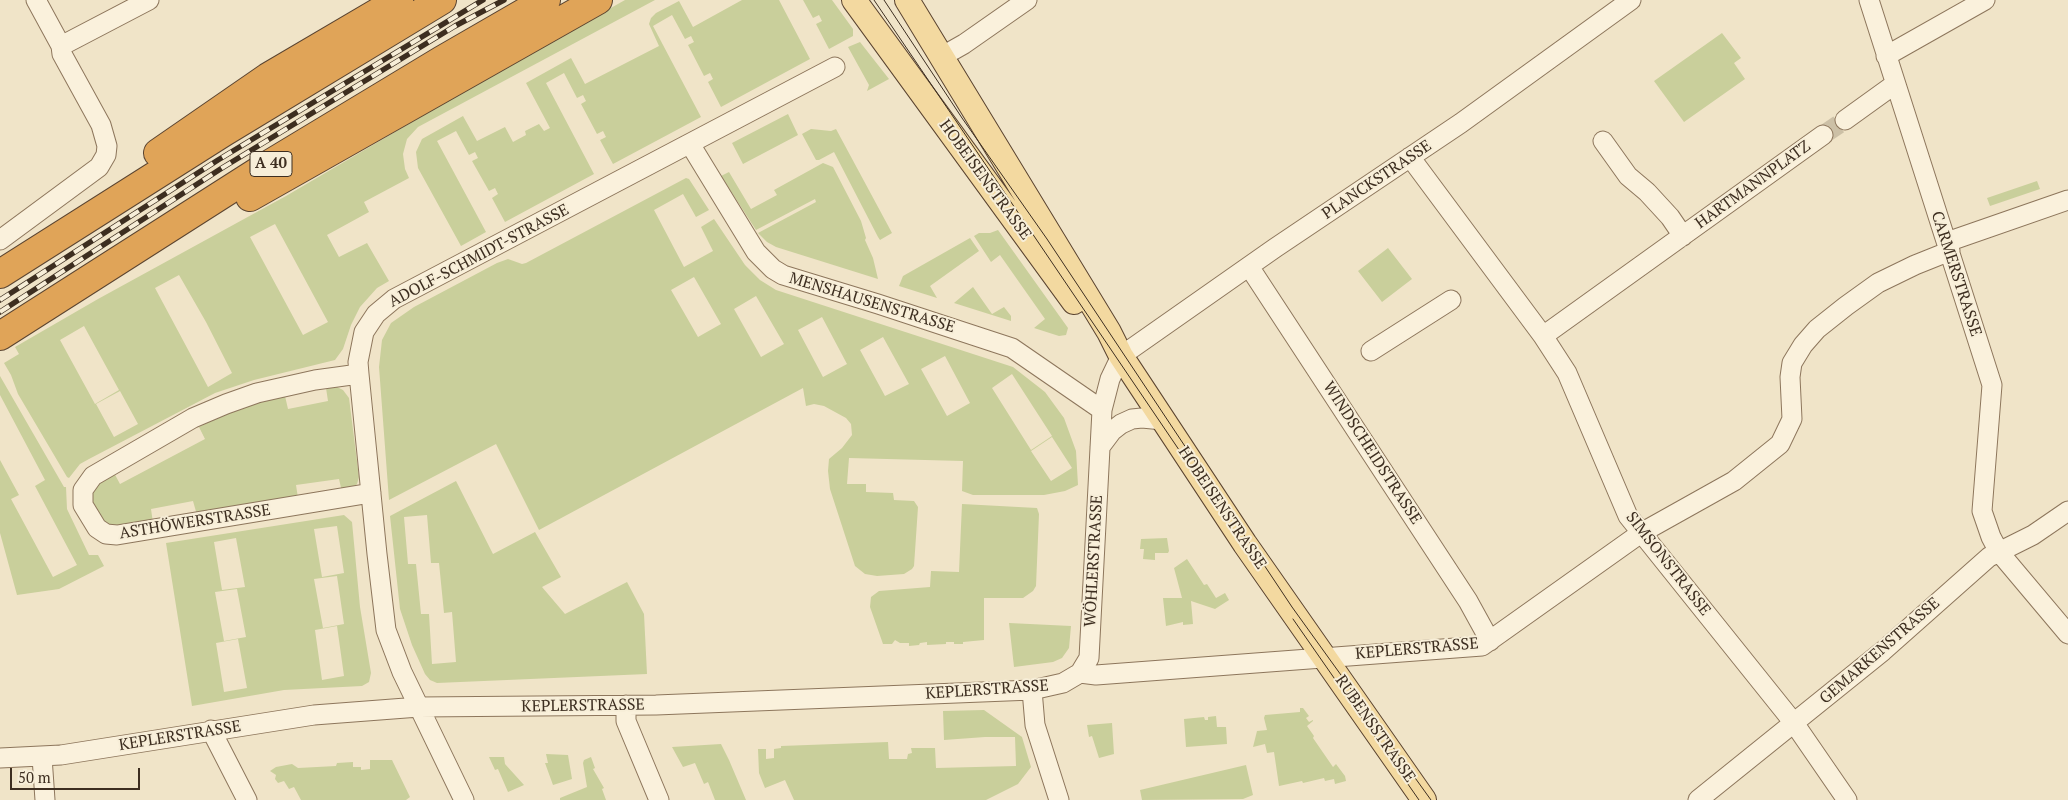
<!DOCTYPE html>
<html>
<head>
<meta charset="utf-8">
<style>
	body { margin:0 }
	#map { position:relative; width:2068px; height:800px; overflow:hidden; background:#f0e4c8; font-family:"PT Serif",serif }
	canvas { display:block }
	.scale { position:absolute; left:10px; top:768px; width:130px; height:22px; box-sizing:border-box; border:2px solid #3d2e20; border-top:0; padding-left:6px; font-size:15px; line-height:18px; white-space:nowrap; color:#3d2e20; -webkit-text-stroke:4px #f7eed8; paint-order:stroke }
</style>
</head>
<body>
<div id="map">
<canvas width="2068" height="800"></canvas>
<div class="scale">50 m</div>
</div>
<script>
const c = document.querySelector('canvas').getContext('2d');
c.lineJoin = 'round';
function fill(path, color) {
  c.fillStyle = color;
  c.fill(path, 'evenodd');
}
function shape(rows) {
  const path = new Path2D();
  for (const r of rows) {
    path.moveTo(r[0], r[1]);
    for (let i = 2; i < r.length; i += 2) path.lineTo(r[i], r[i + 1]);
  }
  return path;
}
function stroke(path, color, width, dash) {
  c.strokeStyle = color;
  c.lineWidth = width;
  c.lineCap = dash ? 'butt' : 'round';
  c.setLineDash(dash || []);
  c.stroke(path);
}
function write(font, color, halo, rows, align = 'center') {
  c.font = font + ' "PT Serif",serif';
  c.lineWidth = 4;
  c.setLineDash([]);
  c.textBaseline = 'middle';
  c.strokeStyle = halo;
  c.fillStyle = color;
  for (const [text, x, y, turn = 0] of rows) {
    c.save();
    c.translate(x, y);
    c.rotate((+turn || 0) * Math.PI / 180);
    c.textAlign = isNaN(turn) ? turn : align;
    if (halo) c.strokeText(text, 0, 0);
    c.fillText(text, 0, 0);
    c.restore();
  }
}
const green = shape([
	[625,0,655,0,418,127,407,139,403,154,405,169,409,178,364,202,369,212,327,235,339,257,367,243,389,281,377,288,360,307,351,325,343,349,335,360,254,380,215,393,89,459,80,464,69,478,67,477,18,394,11,375,4,363,19,354,15,347,98,299,286,196,487,78],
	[275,224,328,322,303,335,250,237],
	[179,275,206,322,232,373,208,387,155,288],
	[84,326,119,390,95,404,60,340],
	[120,391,138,424,114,437,96,404],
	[742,0,779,0,810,59,721,107,708,82,713,79,710,73,704,76,688,45,694,42,691,36,685,39,672,15,653,26,701,117,613,164,600,140,606,137,603,131,597,134,581,104,586,101,583,95,577,98,564,73,546,83,594,174,505,222,492,198,498,194,495,188,489,191,472,161,478,158,475,152,469,155,456,131,437,141,486,232,461,246,418,168,416,152,422,139,463,116,477,141,505,127,513,142,526,135,525,131,539,124,544,131,550,128,526,83,571,58,585,84,659,46,649,24,651,18,656,13,679,1,693,27],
	[803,0,832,0,853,29,853,36,829,49,816,24,822,21,819,15,813,18],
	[1722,33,1741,58,1734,63,1745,79,1684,122,1654,81],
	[860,42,889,79,867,91,869,85,848,47],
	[788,114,798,135,743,164,732,143],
	[811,129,831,131,836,129,892,233,880,240,878,237,834,152,819,160,816,160,802,134],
	[823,163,833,167,861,221,866,238,865,240,873,258,878,279,776,247,767,242,758,233,816,202,815,199,756,230,721,176,729,172,751,209,777,195,774,190],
	[686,178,689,179,709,210,696,217,683,194,654,210,684,267,713,251,701,227,714,219,745,265,760,280,776,290,1013,367,1045,392,1064,418,1076,451,1078,485,1065,491,1044,495,973,495,962,491,963,461,849,458,847,484,866,484,866,492,893,493,894,500,914,501,918,507,914,566,912,569,904,574,877,576,865,574,855,566,830,489,828,471,829,459,842,448,852,435,851,424,846,418,824,406,814,404,806,406,803,388,539,530,496,444,389,500,379,367,382,340,391,323,414,307,497,263,508,259,522,264,526,263],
	[694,277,721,324,698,337,671,290],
	[756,296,784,344,761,357,734,309],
	[822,317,847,364,823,377,798,330],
	[883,337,909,384,885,396,860,350],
	[945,356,970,403,947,416,921,369],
	[1012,374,1052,436,1031,450,992,388],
	[1052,437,1072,468,1051,481,1031,451],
	[2037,181,2040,189,1990,206,1987,198],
	[998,230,1068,328,1066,335,1059,336,1034,328,1045,319,1000,255,991,262,974,236,979,233,990,233],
	[970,238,979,251,930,286,937,298,899,286,903,276],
	[1388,248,1412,279,1382,302,1358,271],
	[973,287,992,314,1004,307,1011,316,1011,321,954,303],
	[0,376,64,487,66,487,67,509,89,555,98,555,104,566,59,589,17,595,0,533,0,460,19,495,11,499,53,577,77,565,35,486,45,480,0,395],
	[337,387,343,390,349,398,359,477,357,484,351,490,342,492,339,479,296,485,298,498,197,515,193,501,151,509,153,523,116,528,105,525,92,511,91,492,94,484,113,471,120,484,205,439,199,427,222,415,243,406,285,396,288,409,328,401,326,388],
	[456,481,493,554,535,532,561,577,542,587,565,614,627,582,644,614,647,674,437,683,430,680,425,674,412,645,400,609,390,516],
	[427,515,431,563,439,563,444,613,452,612,456,662,432,664,429,614,421,614,416,564,408,564,404,517],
	[962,504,1037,508,1039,514,1036,586,1033,591,1023,598,984,598,984,640,963,642,963,644,954,644,954,642,946,642,946,644,927,645,927,642,920,643,919,645,909,646,909,643,900,643,895,640,892,644,883,644,870,607,871,597,879,591,930,587,931,571,959,572],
	[344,515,352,522,360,607,371,673,369,682,362,686,284,690,192,706,166,543],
	[337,526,344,573,322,577,314,529],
	[236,538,245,587,222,590,214,542],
	[337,576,344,624,323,628,314,579],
	[237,589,246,637,224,641,215,592],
	[337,626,344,676,322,680,315,630],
	[238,639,247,688,224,692,216,643],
	[1167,538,1169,551,1168,553,1155,553,1155,560,1143,559,1144,549,1140,549,1141,539],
	[1187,559,1204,585,1207,584,1216,598,1225,593,1229,600,1215,609,1191,601,1193,624,1183,625,1183,622,1166,626,1163,598,1182,598,1174,568],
	[1009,623,1071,626,1069,648,1062,658,1053,662,1014,667],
	[1300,708,1303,708,1309,716,1306,718,1309,722,1313,720,1313,721,1307,726,1314,736,1313,738,1333,767,1336,764,1345,776,1346,781,1335,784,1334,779,1325,781,1324,778,1303,783,1302,781,1279,786,1274,752,1267,753,1265,744,1253,747,1257,731,1267,730,1264,718,1265,715,1300,712],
	[984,710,1022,737,1031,767,1018,784,986,800,794,800,785,780,765,788,759,773,758,749,766,749,766,759,774,758,774,749,781,748,781,746,888,742,889,759,907,759,908,754,912,753,911,748,935,748,936,768,1016,766,1015,737,985,737,944,740,943,711],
	[1216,716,1217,727,1226,727,1227,744,1186,747,1184,719,1204,717,1205,720,1208,720,1208,717],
	[1112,723,1114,754,1099,758,1092,736,1089,737,1087,725],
	[721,744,729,760,746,800,715,800,708,782,704,784,695,763,683,767,672,747],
	[546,754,568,755,572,779,553,785,545,763,548,763],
	[489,757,504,757,505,764,524,785,508,792,498,769,495,770],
	[591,757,595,768,593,769,604,788,602,789,606,800,560,800,560,798,587,787,583,763,584,760],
	[370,760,392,760,410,797,406,800,301,800,294,787,289,789,284,781,278,783,275,779,276,775,270,771,276,767,292,764,298,768,336,766,337,763,353,762,353,767,361,767,361,770,370,769],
	[1246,765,1253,795,1243,799,1142,800,1140,790]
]);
const minorTunnel = shape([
	[1823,135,1845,120]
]);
const minor = shape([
	[1869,0,1992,385,1982,511,1991,537,1999,552,2068,634],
	[61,46,149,0],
	[1886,56,1985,0],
	[941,57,964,44,1027,0],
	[1845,120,1895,84],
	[1603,141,1628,176,1647,192,1670,217,1683,236],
	[690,144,756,252,773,269,783,275,878,304,1012,348,1102,410],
	[1410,157,1543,336,1567,373,1628,516,1794,723,1847,800],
	[0,240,99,167,106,155,107,146,101,125,62,54,61,46,36,0],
	[1947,242,2068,200],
	[1250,268,1468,601,1490,641],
	[1543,336,1823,135],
	[1371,351,1451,300],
	[359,374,315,380,257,393,226,404,193,418,93,476,83,490,83,505,97,528,106,534,117,535,371,493],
	[1100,447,1112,431,1121,424,1132,419,1142,418,1163,420],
	[1080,673,1089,658,1102,410,1110,379,1121,356,1275,248,1461,123,1631,0],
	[1032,690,1035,725,1059,800],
	[626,705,626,721,659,800],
	[211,730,247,800],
	[42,757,45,800],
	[0,758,61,755,314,715,419,707,656,705,1032,690,1063,683,1080,673,1096,675,1482,646,1641,533,1734,481,1780,444,1792,419,1790,377,1792,363,1803,345,1817,329,1846,306,1878,283,1915,265,1950,251],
	[464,800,402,672,386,630,377,554,359,374,358,362,364,332,376,314,394,299,835,67],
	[1698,800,1883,651,1989,557,2033,535,2068,511]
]);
const major = shape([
	[854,0,1074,302],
	[907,0,1109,332,1121,356,1245,544,1424,800]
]);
const highway = shape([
	[158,153,268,77,399,0],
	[250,197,598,0],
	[0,274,224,132,442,0],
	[0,336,268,165,442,60,546,0]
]);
const tram = shape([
	[874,0,1194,472],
	[884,0,962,118,1047,239,1292,607,1431,800],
	[1293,619,1419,800]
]);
const rail = shape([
	[0,300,218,160,483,0],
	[0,312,222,168,455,26,504,0]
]);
const shields = [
	[271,164,42]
];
const shieldNames = [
	["A 40",271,164]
];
const streetNames = [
	["HOBEISENSTRASSE",985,180,54],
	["PLANCKSTRASSE",1377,180,-34],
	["HARTMANNPLATZ",1753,185,-36],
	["ADOLF-SCHMIDT-STRASSE",479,256,-28],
	["CARMERSTRASSE",1956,274,72],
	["MENSHAUSENSTRASSE",872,303,17],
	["WINDSCHEIDSTRASSE",1372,453,57],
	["HOBEISENSTRASSE",1222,508,56],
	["ASTHÖWERSTRASSE",195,522,-9],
	["WÖHLERSTRASSE",1094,561,-87],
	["SIMSONSTRASSE",1668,564,52],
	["KEPLERSTRASSE",1417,649,-5],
	["GEMARKENSTRASSE",1880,651,-41],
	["KEPLERSTRASSE",987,690,-4],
	["KEPLERSTRASSE",583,706,-1],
	["RUBENSSTRASSE",1375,729,55],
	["KEPLERSTRASSE",180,736,-9]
];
fill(green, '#c9cf9b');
stroke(minorTunnel, '#ccc0a6', 19, [19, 9]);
stroke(minor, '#8d765c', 21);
stroke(major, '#5b4430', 26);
stroke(highway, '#5b4430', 30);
stroke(minor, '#faf1dc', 19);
stroke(major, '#f3d9a0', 24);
stroke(highway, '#e0a458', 28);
stroke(tram, '#3d2e20', 1);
stroke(rail, '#3d2e20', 5.5);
stroke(rail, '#f7eed8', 4, [11]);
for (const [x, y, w] of shields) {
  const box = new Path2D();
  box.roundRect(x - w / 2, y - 12.5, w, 25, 4);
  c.fillStyle = '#f7eed8';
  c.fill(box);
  stroke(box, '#3d2e20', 1);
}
write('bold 15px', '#3d2e20', null, shieldNames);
write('16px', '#3d2e20', '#f7eed8', streetNames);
</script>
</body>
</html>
